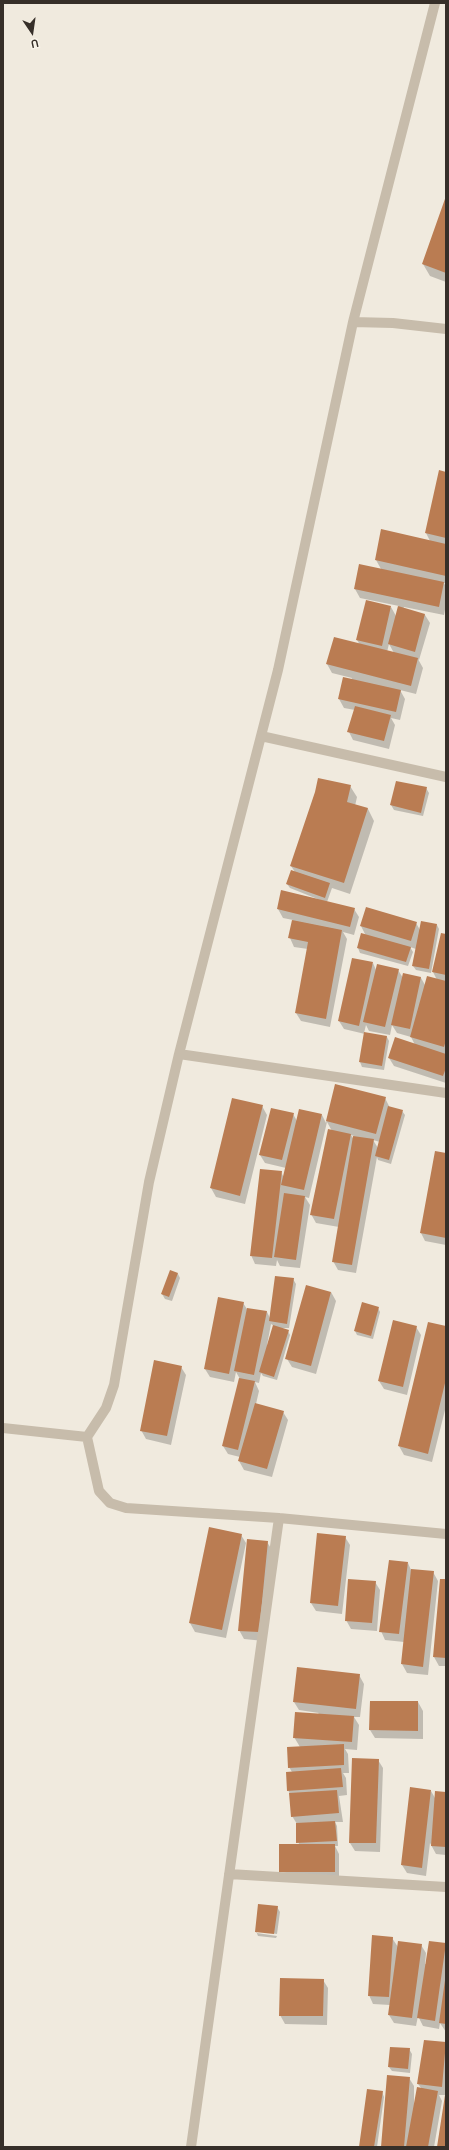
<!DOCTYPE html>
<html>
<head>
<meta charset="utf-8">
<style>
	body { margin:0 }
	#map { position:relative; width:449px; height:2150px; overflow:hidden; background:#f0eade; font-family:"Space Grotesk",sans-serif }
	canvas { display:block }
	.frame { position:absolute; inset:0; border:4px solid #362f29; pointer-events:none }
	.north { position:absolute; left:12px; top:12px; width:40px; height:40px; -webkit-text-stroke:3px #f8f4ea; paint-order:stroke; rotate:167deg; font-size:11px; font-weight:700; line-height:16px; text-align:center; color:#362f29 }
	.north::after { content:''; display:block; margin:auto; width:14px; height:18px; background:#362f29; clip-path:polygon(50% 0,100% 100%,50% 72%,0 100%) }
</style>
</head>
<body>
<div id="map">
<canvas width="449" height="2150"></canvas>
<div class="frame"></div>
<div class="north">U</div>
</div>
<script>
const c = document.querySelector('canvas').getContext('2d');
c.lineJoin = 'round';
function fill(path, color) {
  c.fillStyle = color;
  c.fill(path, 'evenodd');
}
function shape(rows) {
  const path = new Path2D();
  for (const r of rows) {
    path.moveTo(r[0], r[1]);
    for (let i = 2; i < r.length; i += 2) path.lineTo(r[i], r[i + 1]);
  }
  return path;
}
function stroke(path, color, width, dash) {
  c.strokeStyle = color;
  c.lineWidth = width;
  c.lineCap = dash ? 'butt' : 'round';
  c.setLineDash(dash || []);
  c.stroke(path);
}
const shadow = shape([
	[446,199,446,282,430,276,423,264],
	[440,471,446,473,446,583,444,583,446,587,446,604,444,615,404,607,403,609,425,615,430,623,419,660,418,659,423,668,416,694,400,690,405,699,400,720,391,718,395,725,389,749,353,740,349,732,355,710,344,708,339,699,352,678,332,673,327,664,360,645,357,640,391,607,396,616,399,606,360,598,355,589,381,569,376,560,430,541,426,533],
	[389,644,394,653,387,652],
	[350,786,357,797,355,806,368,809,374,821,350,894,332,888,327,902,354,909,359,917,354,935,343,932,347,939,330,1027,301,1021,296,1013,308,949,294,947,290,938,293,920,283,918,278,909,282,891,320,900,290,888,287,884,295,872,291,866],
	[426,788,429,793,423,816,394,810,391,805],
	[416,923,420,930,437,925,439,929,431,973,416,970,413,966,416,949,410,947,413,952,408,966,360,953,358,948,362,934,366,936,361,926],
	[446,935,446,1083,394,1066,389,1058,415,1045,411,1037,397,1033,392,1025,390,1035,369,1031,366,1025,364,1033,387,1037,389,1041,384,1070,362,1067,360,1062,365,1034,344,1029,339,1021,373,963,376,970,398,970,403,978,421,978,425,985,437,980,433,972],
	[336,1085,385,1098,390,1108,402,1111,405,1115,391,1164,378,1160,377,1157,356,1273,338,1270,333,1261,339,1227,316,1223,311,1214,332,1131,327,1122,309,1198,305,1197,310,1205,300,1268,280,1266,277,1260,276,1266,255,1264,251,1255,281,1172,284,1178,286,1168,265,1163,260,1155,293,1114,297,1121,322,1115,326,1123],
	[351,1135,354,1136,354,1140],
	[373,1140,380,1142,378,1148],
	[233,1099,262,1106,267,1115,245,1204,216,1197,211,1188],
	[446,1154,446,1245,425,1241,421,1233],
	[171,1271,178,1274,180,1278,172,1301,165,1299,162,1294],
	[293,1279,296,1284,289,1328,277,1328,288,1331,290,1335,277,1380,263,1376,261,1373,259,1383,255,1382,259,1391,256,1404,283,1412,288,1420,272,1477,244,1470,239,1461,240,1457,228,1454,223,1446,240,1379,236,1372,234,1382,210,1377,205,1369,243,1303,247,1309,267,1312,270,1318],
	[271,1324,274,1326,268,1345,267,1345],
	[331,1292,336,1301,316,1374,292,1367,287,1359],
	[378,1308,380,1312,373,1339,357,1335,355,1331],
	[416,1327,421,1335,407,1395,384,1389,379,1381],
	[446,1327,446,1406,432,1462,404,1455,399,1446],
	[181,1367,186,1375,171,1445,146,1439,141,1430],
	[241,1535,246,1543,226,1638,195,1632,190,1623],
	[345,1537,350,1545,342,1614,316,1611,311,1603],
	[267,1542,272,1550,264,1641,244,1639,239,1630],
	[408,1563,411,1570,433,1572,438,1581,428,1675,407,1673,402,1664,404,1642,385,1640,381,1631],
	[441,1580,446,1580,446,1666,439,1666,434,1657],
	[375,1582,380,1590,377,1631,351,1629,346,1620],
	[359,1675,364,1684,360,1717,354,1717,359,1725,357,1750,345,1749,348,1754,349,1773,343,1773,346,1778,347,1795,339,1796,343,1822,335,1822,337,1826,338,1846,335,1846,339,1854,339,1881,280,1872,280,1845,299,1845,297,1824,292,1816,290,1794,288,1790,292,1772,289,1767,300,1747,294,1737,319,1713,299,1710,294,1702],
	[418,1702,423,1711,423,1739,375,1738,370,1730],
	[378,1760,383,1768,380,1852,355,1851,350,1843],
	[431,1791,435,1798,446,1793,446,1855,436,1854,430,1843,426,1876,407,1873,402,1865],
	[277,1907,280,1912,277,1934,257,1931,257,1933,277,1936,276,1938,258,1936,256,1931],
	[392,1938,398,1947,421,1945,426,1953,425,1964,427,1964,430,1942,446,1944,446,2032,440,2023,439,2029,423,2026,418,2016,416,2026,394,2023,389,2015,390,2005,373,2004,369,1995],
	[323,1980,328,1988,327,2025,285,2024,280,2015],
	[425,2041,446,2043,446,2095,439,2095,442,2101,434,2147,382,2147,409,2078,414,2086,414,2110,422,2089,418,2084],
	[409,2049,412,2054,410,2073,392,2071,389,2067],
	[382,2092,384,2097,377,2147,360,2147],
	[446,2096,446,2147,438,2147]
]);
const building = shape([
	[446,196,446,273,422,264],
	[439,470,446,472,446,538,425,533],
	[381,529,446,544,446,576,375,560],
	[359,564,444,582,439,607,354,589],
	[366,600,391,606,382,646,356,640],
	[398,606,425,614,415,652,388,644],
	[334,637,418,658,411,686,326,664],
	[343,677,401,690,396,712,338,699],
	[355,706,391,715,384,741,347,732],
	[318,778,351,785,347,802,368,808,344,883,290,866,315,792],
	[396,781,427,787,421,813,390,805],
	[291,870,330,883,325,898,286,884],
	[281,890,355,908,350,927,277,909],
	[366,907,417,922,411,941,360,926],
	[292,920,342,930,326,1019,295,1013,308,942,288,938],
	[421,921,437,924,429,969,412,966],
	[361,933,411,947,406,962,357,948],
	[441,933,446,934,446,975,432,972],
	[352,958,373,962,359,1026,338,1021],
	[377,964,399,969,385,1027,363,1022],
	[403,973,421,977,410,1029,391,1025],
	[427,976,446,981,446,1040,444,1047,410,1037],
	[364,1032,387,1036,382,1066,359,1062],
	[395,1037,446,1054,446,1068,443,1076,388,1058],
	[335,1084,386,1097,376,1134,326,1121],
	[232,1098,263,1105,240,1196,210,1188],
	[388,1106,403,1110,389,1160,375,1156],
	[271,1108,294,1113,282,1160,259,1155],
	[299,1109,322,1114,304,1190,281,1185],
	[328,1129,351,1134,334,1219,310,1215],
	[353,1136,374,1139,352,1265,332,1262],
	[435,1151,446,1153,446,1238,420,1233],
	[260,1169,282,1171,272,1258,250,1256],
	[284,1193,305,1196,296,1260,274,1257],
	[170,1270,178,1273,169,1297,161,1294],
	[275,1276,294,1278,287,1324,269,1321],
	[306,1285,331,1292,311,1366,285,1359],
	[218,1297,244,1302,229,1374,204,1369],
	[362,1302,379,1307,371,1336,354,1331],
	[247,1308,267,1311,254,1375,234,1371],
	[393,1320,417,1326,403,1387,378,1381],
	[428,1322,446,1326,446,1379,428,1454,398,1446],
	[273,1325,289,1330,274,1377,259,1372],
	[154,1360,182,1366,167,1436,140,1431],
	[239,1378,255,1381,238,1450,222,1446],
	[255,1403,284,1411,267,1469,238,1461],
	[209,1527,242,1534,222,1630,189,1623],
	[317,1533,346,1536,338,1606,310,1603],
	[247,1539,268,1541,259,1632,238,1631],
	[389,1560,408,1562,399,1634,379,1632],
	[411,1569,434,1571,423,1667,401,1664],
	[348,1579,376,1581,372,1623,345,1621],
	[440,1579,446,1579,446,1658,433,1657],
	[297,1667,360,1674,356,1709,293,1702],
	[370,1701,418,1701,418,1731,369,1730],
	[295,1712,354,1716,352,1742,293,1738],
	[344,1744,344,1765,288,1768,287,1747],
	[352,1758,379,1759,376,1843,349,1843],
	[341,1768,343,1787,287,1791,286,1772],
	[410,1787,431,1790,422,1868,401,1865],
	[337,1790,339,1813,291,1817,289,1793],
	[435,1791,446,1792,446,1847,431,1846],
	[335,1821,337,1841,296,1843,296,1823],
	[279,1844,335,1844,335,1872,279,1872],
	[258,1904,278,1906,274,1934,255,1932],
	[372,1935,393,1937,389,1997,368,1996],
	[398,1941,422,1944,412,2018,388,2015],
	[429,1941,446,1943,435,2021,417,2018],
	[280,1978,324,1979,323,2016,279,2016],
	[445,1980,446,1980,446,2024,439,2023],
	[424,2040,446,2042,442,2087,417,2084],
	[390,2047,410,2048,408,2069,388,2067],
	[387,2075,410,2077,404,2147,381,2147],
	[417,2087,438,2091,428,2147,406,2147],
	[367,2089,383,2091,374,2147,359,2147],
	[445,2095,446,2147,437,2147]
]);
const minor = shape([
	[353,322,435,3],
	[261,736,446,777],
	[179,1054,278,670,353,322,393,323,446,329],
	[3,1428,87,1437,106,1408,114,1385,149,1182,179,1054,446,1093],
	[87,1437,99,1491,110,1503,126,1508,279,1518,446,1534],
	[229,1874,446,1887],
	[191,2147,279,1518]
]);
fill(shadow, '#0003');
fill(building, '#ba7c52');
stroke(minor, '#c7bcab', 10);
</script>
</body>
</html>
